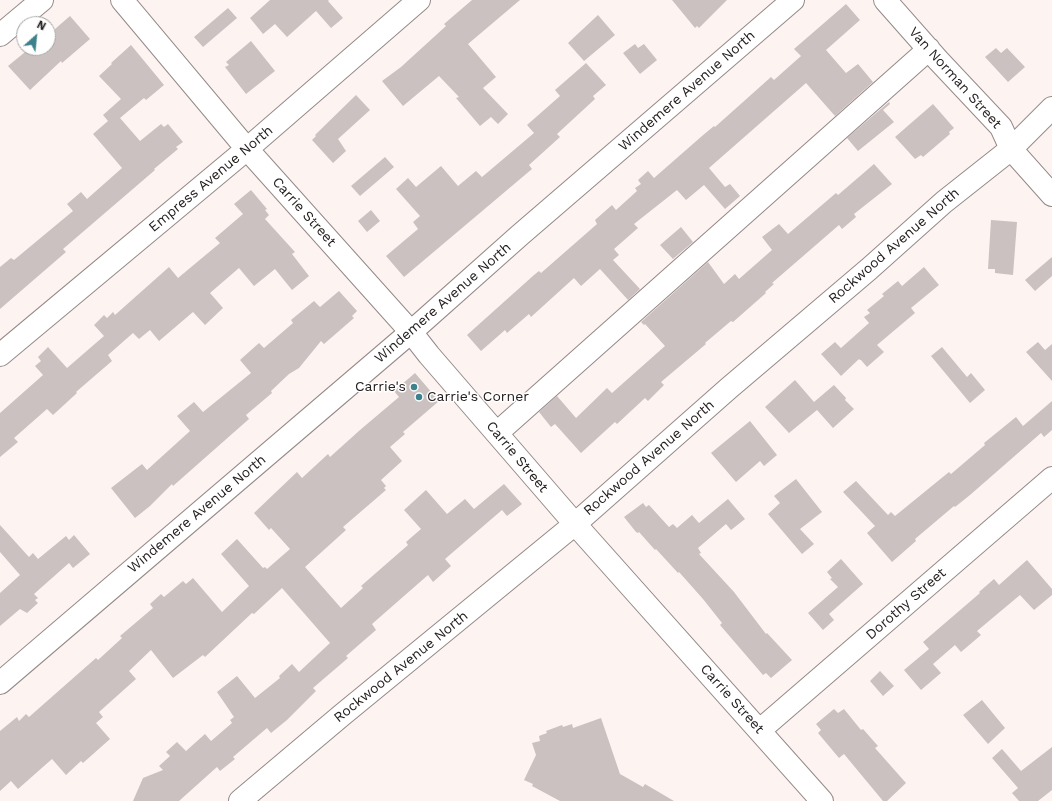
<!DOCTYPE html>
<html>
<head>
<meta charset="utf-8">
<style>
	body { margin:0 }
	#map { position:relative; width:1052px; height:801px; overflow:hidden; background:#fdf3f1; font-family:"Work Sans",sans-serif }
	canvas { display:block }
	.north { position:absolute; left:16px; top:16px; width:40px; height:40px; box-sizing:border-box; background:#fff; border:1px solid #a7a6a5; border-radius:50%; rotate:27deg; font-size:11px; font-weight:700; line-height:16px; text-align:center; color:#24201f }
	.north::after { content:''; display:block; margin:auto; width:14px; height:18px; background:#3c828d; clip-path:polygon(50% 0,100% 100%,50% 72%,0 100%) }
</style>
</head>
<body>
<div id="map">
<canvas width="1052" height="801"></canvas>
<div class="north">N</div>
</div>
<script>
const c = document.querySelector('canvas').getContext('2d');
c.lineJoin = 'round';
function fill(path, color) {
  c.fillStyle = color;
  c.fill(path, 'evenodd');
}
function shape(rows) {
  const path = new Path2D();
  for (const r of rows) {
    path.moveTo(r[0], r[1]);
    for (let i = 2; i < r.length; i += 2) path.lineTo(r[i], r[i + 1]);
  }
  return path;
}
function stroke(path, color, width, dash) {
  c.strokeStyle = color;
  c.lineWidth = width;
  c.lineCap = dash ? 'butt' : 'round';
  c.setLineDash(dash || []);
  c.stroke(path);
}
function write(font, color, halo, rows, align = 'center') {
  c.font = font + ' "Work Sans",sans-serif';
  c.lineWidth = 3;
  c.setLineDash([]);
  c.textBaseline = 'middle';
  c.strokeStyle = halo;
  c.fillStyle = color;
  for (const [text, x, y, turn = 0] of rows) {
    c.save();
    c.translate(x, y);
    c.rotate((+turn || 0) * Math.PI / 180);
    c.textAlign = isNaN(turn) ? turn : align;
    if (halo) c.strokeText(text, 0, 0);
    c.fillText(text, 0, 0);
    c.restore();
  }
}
const building = shape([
	[270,0,329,0,328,1,343,18,331,28,316,11,287,37,275,24,263,34,250,18],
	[472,0,520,0,468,44,496,77,483,88,508,114,498,124,491,117,480,126,456,98,459,97,439,76,403,106,382,81,401,67,446,26,444,24],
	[672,0,727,0,699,28,697,26,695,28],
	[846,4,860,20,826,50,846,73,858,64,873,82,835,116,806,83,709,168,725,187,730,184,740,196,725,209,704,185,686,200,677,190,634,224,638,228,614,249,619,255,613,260,640,289,628,300,600,269,581,286,574,278,531,317,529,314,507,333,505,330,481,351,467,335,534,275,539,271,541,273,597,224,595,220,612,205,616,210,637,191,635,188,641,184,638,180,648,171,654,178,702,136,714,126,715,127,771,77,774,80,801,56,794,49],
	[228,8,237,18,203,47,194,37],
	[598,15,615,35,584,61,568,43],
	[70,16,90,39,62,63,61,61,30,90,8,66,30,48,48,48,48,35],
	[251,41,275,71,246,94,225,67,229,65,226,62],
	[635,44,638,48,644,44,657,60,640,74,623,53],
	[131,45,164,85,146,100,144,98,120,118,140,141,161,124,164,127,168,124,183,142,176,147,178,149,154,169,155,170,63,249,66,252,0,309,0,267,11,258,14,260,73,211,67,204,81,192,87,199,122,168,93,134,108,121,103,115,121,99,99,76,112,64,111,63],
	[996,48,1001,53,1007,48,1025,67,1008,82,985,57],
	[586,63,606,85,593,96,595,99,557,134,560,137,529,165,532,169,404,277,386,256,418,229,413,222,420,216,396,189,408,178,416,187,441,166,458,186,476,171,482,177,534,133,527,125,560,96,555,90],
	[356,95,370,110,338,139,346,151,333,163,312,140,316,136,315,135],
	[889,102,890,104,883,110,894,122,858,151,847,138],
	[933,104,954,128,949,132,950,134,923,157,921,155,915,159,895,137],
	[385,157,394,167,360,196,351,186],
	[874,164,892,184,854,214,856,217,842,229,839,225,772,283,774,284,765,292,766,293,733,322,731,321,705,343,706,344,661,382,664,385,648,401,645,398,617,424,615,422,581,453,555,424,551,427,539,412,557,396,576,418,607,388,612,393,665,346,645,324,644,325,641,322,708,262,724,284,735,274,739,279,772,250,762,237,779,224,788,234,836,193,838,195],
	[251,190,267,209,265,210,269,215,265,219,295,252,292,254,309,276,292,290,275,269,254,286,239,268,210,293,223,308,205,325,193,312,159,341,150,330,139,339,133,333,108,355,112,361,76,392,77,393,53,415,47,409,14,438,18,442,0,457,0,413,43,375,35,366,41,361,38,357,48,347,67,368,104,336,94,325,104,315,107,318,113,312,115,315,169,267,178,278,220,243,215,238,243,214,234,204],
	[371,210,380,221,367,232,358,221],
	[991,220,1017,222,1013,275,995,273,995,269,988,269],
	[681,227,693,242,673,259,660,245],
	[1052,257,1052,276,1035,291,1025,280],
	[924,267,939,285,911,308,915,313,877,345,884,352,867,367,861,360,860,360,859,359,841,376,821,354,835,342,841,348,869,323,864,317,870,313,867,310,884,296,882,294,898,281,902,286],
	[339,291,357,311,352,316,354,318,324,344,321,341,299,368,289,374,271,391,272,393,246,415,249,419,173,486,172,484,150,506,135,518,111,488,142,464,147,470,190,431,177,416,194,402,203,412,251,373,240,360,259,343,264,348,293,323,291,320,314,301,320,307],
	[1038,342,1045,350,1052,344,1052,381,1026,352],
	[942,347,967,377,971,373,985,390,970,403,931,356],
	[415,373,439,401,403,432,405,434,390,447,402,461,381,480,386,486,384,488,386,490,343,527,346,530,305,567,341,608,363,588,361,586,408,545,406,542,421,529,404,510,426,490,447,514,465,499,474,509,504,484,522,504,507,516,502,510,445,559,451,566,433,582,428,575,372,624,376,630,346,656,348,658,313,688,316,691,287,720,271,733,267,728,233,757,235,759,220,771,217,767,179,801,133,801,143,778,163,770,159,766,170,756,166,752,177,742,186,751,205,734,211,741,232,723,230,720,234,717,217,692,237,676,255,698,280,678,279,676,292,664,299,672,330,643,282,588,254,614,252,613,205,657,203,655,173,678,151,650,129,671,136,679,99,712,103,717,96,723,110,739,83,763,81,761,66,775,52,759,18,789,11,781,0,791,0,731,17,717,19,721,26,714,29,717,96,658,98,660,122,638,120,636,153,608,150,604,161,594,164,597,183,581,186,584,193,578,222,612,249,586,221,554,237,539,263,568,265,567,267,569,290,549,271,528,269,530,254,513,297,472,302,478,328,454,330,457,360,430,399,397,394,391],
	[795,380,814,402,834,385,846,398,845,400,854,409,833,428,817,410,789,433,765,407],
	[1052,401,1052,430,1044,437,1041,433,970,495,955,507,954,506,915,539,916,541,892,562,867,533,875,526,843,492,856,481,888,515,891,512,895,516,949,472,951,474,985,445,984,443,1016,417,1023,426],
	[750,421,777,455,764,466,760,461,736,482,711,453],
	[796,479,822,512,800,529,814,544,802,554,768,514,780,503,774,496],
	[728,499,745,519,731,530,726,524,698,548,701,553,699,554,734,592,766,634,767,633,792,660,771,678,766,673,763,675,720,625,722,623,703,599,679,572,678,573,656,549,655,550,639,532,638,533,636,532,624,517,643,503,646,507,649,505,669,527,673,524,677,528,692,515,699,523],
	[0,525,29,557,33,553,38,559,66,536,69,540,74,535,90,554,73,568,69,563,34,594,38,598,35,600,38,603,27,613,20,609,0,626,0,593,20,575,0,552],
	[841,559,863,584,829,614,834,620,823,630,808,613,838,587,830,579,832,578,827,572],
	[1027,560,1052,589,1052,595,1034,610,1020,595,977,631,981,635,961,652,955,645,933,664,941,673,921,690,904,670,929,649,923,642,980,593,979,592,994,579,999,585],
	[880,671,894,686,883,696,870,681],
	[982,700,1005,728,988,744,963,715],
	[834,709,838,713,844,709,861,730,863,729,878,746,875,748,906,783,887,801,883,801,844,754,839,758,818,733,821,730,816,724],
	[601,718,620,774,643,787,645,784,674,801,560,801,532,786,533,784,524,780,536,755,532,743,540,741,539,736,547,733,546,731,562,725,563,727,572,724,573,728],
	[1052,747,1052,790,1038,801,1019,801,1012,793,1018,788,992,758,1002,749,1021,771]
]);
const minor = shape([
	[122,0,247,149,411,332,429,355,575,524,822,801],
	[885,0,938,60,1001,127,1011,149,1052,195],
	[0,35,42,0],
	[0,355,247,149,419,0],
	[497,433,929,49],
	[0,683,411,332,520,235,793,0],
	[760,730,1052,478],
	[240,801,342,715,575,524,729,388,869,269,944,202,1011,149,1052,108]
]);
const markers = [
	[414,387,4,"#3c828d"],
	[419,397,4,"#3c828d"]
];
const streetNames = [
	["Van Norman Street",955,78,48],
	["Windemere Avenue North",687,91,-41],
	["Empress Avenue North",211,179,-40],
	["Carrie Street",304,212,48],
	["Rockwood Avenue North",894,246,-41],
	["Windemere Avenue North",443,303,-41],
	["Carrie Street",517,457,50],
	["Rockwood Avenue North",649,458,-41],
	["Windemere Avenue North",197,514,-40],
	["Dorothy Street",906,604,-41],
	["Rockwood Avenue North",401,667,-39],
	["Carrie Street",732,699,48]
];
const poiNames = [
	["Carrie's",406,387],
	["Carrie's Corner",427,397,"left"]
];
fill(building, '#cbc1c0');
stroke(minor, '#948a89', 24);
stroke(minor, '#fff', 22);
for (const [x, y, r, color] of markers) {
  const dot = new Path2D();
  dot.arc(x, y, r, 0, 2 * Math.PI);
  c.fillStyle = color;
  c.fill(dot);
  stroke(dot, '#fff', 1.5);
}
write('14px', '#24201f', '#fff', streetNames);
write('14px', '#24201f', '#fff', poiNames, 'right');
</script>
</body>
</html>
